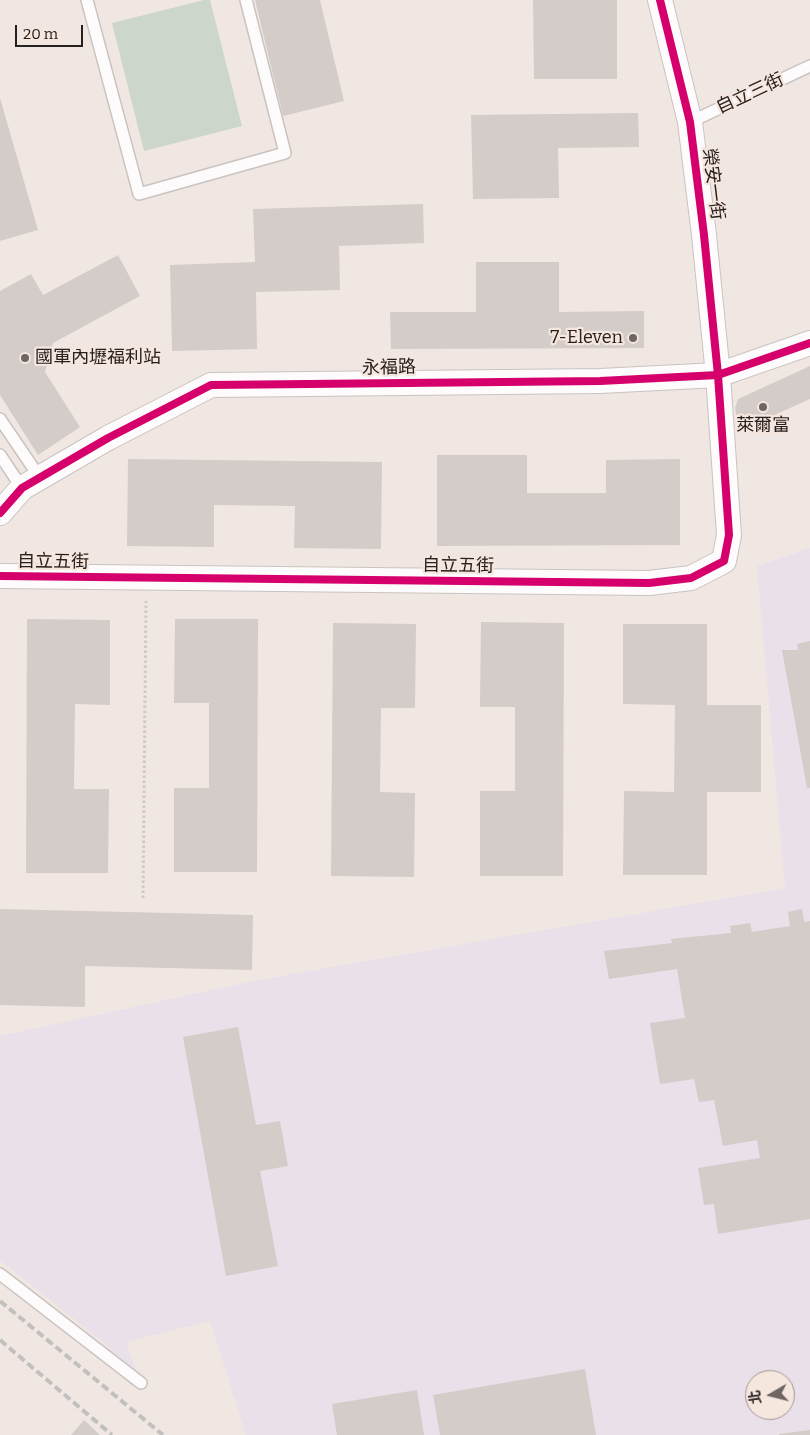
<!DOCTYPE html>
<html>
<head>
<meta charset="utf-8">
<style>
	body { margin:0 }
	#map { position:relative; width:810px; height:1435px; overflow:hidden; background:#f0e7e3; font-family:Bitter,"Noto Sans TC",serif }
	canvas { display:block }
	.north { position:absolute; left:745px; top:1370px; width:50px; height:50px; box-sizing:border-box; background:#f5e6de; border:1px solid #a29791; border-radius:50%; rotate:262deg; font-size:14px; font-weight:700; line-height:20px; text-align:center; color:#26201e }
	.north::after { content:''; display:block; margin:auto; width:18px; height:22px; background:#6d6663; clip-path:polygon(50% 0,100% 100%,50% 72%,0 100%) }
	.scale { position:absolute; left:15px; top:25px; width:68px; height:22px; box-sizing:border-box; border:2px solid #26201e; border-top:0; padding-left:6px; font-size:15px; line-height:18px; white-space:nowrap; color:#26201e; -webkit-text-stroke:4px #f5e6de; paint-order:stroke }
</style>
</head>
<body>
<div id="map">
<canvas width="810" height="1435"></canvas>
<div class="north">北</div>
<div class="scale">20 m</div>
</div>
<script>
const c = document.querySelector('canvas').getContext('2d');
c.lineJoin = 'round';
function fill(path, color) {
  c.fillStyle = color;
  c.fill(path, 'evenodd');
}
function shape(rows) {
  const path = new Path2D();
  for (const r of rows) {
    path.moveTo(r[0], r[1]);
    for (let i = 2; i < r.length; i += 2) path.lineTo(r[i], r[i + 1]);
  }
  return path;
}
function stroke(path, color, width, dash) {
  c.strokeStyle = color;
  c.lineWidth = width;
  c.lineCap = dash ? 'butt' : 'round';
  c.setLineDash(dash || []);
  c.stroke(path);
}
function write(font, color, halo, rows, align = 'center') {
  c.font = font + ' Bitter,"Noto Sans TC",serif';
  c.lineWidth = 4.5;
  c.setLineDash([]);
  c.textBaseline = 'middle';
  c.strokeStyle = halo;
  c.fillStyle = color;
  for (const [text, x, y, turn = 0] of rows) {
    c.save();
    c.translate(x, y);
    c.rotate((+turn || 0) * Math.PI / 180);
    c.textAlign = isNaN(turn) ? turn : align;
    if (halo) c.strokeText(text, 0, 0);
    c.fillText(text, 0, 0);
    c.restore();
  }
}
const industrial = shape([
	[810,548,810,1435,246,1435,210,1321,126,1342,141,1383,108,1346,0,1260,0,1036,258,980,785,888,757,566],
	[755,1380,785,1380,785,1410,755,1410]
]);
const green = shape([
	[204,0,210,0,242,126,144,151,112,23]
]);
const building = shape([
	[255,0,320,0,344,101,283,116],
	[533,0,617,0,617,79,534,79],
	[0,98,38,230,0,241],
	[638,113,639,147,558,148,559,198,473,199,471,115],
	[423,204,424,243,339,246,340,290,256,292,257,349,172,351,170,265,255,262,253,209],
	[118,255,140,296,53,343,45,372,80,427,38,455,0,395,0,291,31,274,43,295],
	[476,262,559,262,559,312,644,311,644,348,391,349,390,312,476,312],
	[810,366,810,399,739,431,735,408,738,399],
	[437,455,527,455,527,493,606,493,606,460,680,459,680,545,437,546],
	[128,459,382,462,381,549,294,548,295,506,214,505,214,547,127,546],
	[27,619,110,620,110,705,75,704,74,789,109,789,108,873,26,873],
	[175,619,258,619,257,872,174,872,174,788,209,788,209,703,174,703],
	[481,622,564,623,563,876,480,876,480,791,515,791,515,707,480,707],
	[333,623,416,624,415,708,381,708,380,792,415,793,414,877,331,876],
	[623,624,707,624,707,705,761,705,761,792,707,792,707,875,623,875,624,791,674,792,675,705,623,704],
	[810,641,810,788,807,788,782,650,798,650,797,644],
	[0,909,253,915,252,970,85,966,85,1007,0,1005],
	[802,909,804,922,810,921,810,1219,718,1234,714,1204,704,1205,698,1168,760,1158,757,1140,723,1146,714,1100,699,1102,694,1079,660,1084,650,1023,685,1018,677,969,609,979,604,951,672,943,671,939,731,933,730,926,750,923,752,932,790,926,788,912],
	[238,1027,256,1125,280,1121,288,1166,260,1171,278,1266,226,1276,183,1037],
	[585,1369,596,1435,440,1435,433,1395],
	[417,1390,424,1435,337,1435,332,1404],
	[84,1420,100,1435,71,1435],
	[810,1430,810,1435,779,1435,779,1434]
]);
const path = shape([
	[143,898,146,601]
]);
const service = shape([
	[87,0,139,194,285,153,246,0],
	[690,122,810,66],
	[0,419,40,478],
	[0,455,22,488],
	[0,1274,141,1383]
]);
const minor = shape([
	[0,513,22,488,108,438,211,385,600,381,718,375,810,343],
	[0,576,649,583,691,578,724,561,729,535,718,375,704,235,690,122,660,0]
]);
const rail = shape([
	[0,1301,163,1435],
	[0,1340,112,1435]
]);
const cycleway = shape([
	[0,513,22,488,108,438,211,385,600,381,718,375,810,343],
	[0,576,649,583,691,578,724,561,729,535,718,375,704,235,690,122,660,0]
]);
const markers = [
	[633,338,5,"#6d6663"],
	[25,358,5,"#6d6663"],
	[763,407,5,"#6d6663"]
];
const streetNames = [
	["自立三街",750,94,-25],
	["榮安一街",713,184,83],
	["永福路",389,368,-1],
	["自立五街",53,562,1],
	["自立五街",458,566,1]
];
const poiNames = [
	["7-Eleven",623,338],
	["國軍內壢福利站",35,358,"left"],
	["萊爾富",763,426,"center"]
];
fill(industrial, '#e9e0ea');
fill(green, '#ccd6cb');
fill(building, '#d3ccc9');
stroke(service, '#cac3c0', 14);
stroke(minor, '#cac3c0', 26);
stroke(path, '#cccac8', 3, [2.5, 2.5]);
stroke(service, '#fdfbfb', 11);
stroke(minor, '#fdfbfb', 24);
stroke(rail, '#c2c0bf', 4, [8, 4]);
stroke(cycleway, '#d6006c', 8);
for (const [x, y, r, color] of markers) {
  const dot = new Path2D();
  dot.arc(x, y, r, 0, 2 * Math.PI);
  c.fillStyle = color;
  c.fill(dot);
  stroke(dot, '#f5e6de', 2);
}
write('18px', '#26201e', '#f5e6de', streetNames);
write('18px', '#26201e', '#f5e6de', poiNames, 'right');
</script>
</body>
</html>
